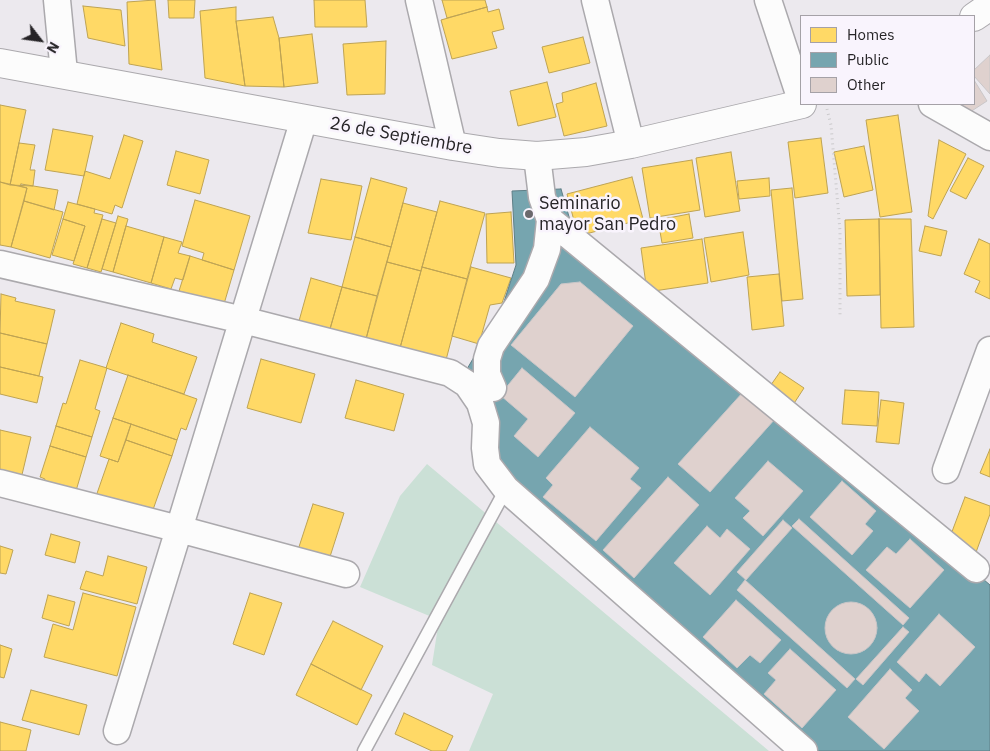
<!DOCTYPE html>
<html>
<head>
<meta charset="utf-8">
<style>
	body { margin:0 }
	#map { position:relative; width:990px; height:751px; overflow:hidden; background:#ece9ee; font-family:"IBM Plex Sans",sans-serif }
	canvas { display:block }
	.legend { position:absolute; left:800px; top:15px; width:175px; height:90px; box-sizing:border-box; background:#f9f4fd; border:1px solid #a5a1a7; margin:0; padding:6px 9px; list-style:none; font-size:15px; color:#262427 }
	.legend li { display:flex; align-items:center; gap:10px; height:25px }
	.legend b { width:25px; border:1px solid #a5a1a7 }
	.north { position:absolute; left:15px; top:15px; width:50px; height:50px; -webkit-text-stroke:4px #f9f4fd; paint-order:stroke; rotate:120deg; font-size:14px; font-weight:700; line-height:20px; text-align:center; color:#262427 }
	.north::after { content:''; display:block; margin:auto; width:18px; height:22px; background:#262427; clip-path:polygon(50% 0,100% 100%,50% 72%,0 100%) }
</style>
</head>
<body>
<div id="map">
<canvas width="990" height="751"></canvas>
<ul class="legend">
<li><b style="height:14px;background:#ffd966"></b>Homes</li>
<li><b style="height:14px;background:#76a5af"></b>Public</li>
<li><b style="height:14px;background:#dfd1ce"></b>Other</li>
</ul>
<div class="north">N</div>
</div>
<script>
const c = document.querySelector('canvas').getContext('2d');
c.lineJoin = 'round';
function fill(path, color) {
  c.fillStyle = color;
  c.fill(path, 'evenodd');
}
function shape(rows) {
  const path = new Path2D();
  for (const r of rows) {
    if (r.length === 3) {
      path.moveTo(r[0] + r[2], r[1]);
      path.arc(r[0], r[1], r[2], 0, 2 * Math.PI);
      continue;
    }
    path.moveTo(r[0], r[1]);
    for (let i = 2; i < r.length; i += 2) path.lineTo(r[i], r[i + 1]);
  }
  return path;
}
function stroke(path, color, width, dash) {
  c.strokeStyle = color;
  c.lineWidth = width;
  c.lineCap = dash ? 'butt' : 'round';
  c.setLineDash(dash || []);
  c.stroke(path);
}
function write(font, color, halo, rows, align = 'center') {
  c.font = font + ' "IBM Plex Sans",sans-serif';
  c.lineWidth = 5;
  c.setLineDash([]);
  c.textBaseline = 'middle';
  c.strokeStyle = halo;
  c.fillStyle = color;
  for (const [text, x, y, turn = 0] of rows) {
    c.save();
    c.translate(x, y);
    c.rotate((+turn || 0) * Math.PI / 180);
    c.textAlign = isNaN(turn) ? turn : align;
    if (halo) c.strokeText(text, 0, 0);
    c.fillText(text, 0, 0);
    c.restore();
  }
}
const green = shape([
	[427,464,769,751,469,751,493,694,432,665,439,620,360,587,400,496]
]);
const homes = shape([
	[155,0,162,70,129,64,127,2,155,0],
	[168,0,195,0,194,18,169,18,168,0],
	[314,0,365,0,367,27,315,27,314,0],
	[442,0,485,0,487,7,447,18,442,0],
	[83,6,121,10,125,46,88,38,83,6],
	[236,7,236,21,245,86,205,78,200,11,236,7],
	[487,7,488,12,499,9,504,29,492,32,497,48,452,59,441,20,487,7],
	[273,17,279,38,284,87,245,86,236,21,273,17],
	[312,34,318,83,284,87,279,38,312,34],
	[583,37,590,63,549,73,542,47,583,37],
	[386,41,385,94,347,95,343,44,386,41],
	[547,82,556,117,518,126,510,91,547,82],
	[596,83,607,126,564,136,556,104,563,102,562,93,596,83],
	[0,105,26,110,10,185,0,182,0,105],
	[898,115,912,212,880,217,866,120,898,115],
	[53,129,93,136,84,176,45,170,53,129],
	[124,135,143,141,122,208,115,205,112,214,77,204,85,171,110,179,124,135],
	[821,138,828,193,795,198,788,142,821,138],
	[939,140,966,154,933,219,928,216,939,140],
	[19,143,35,145,30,170,35,170,33,186,10,185,19,143],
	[864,146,873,190,844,197,834,152,864,146],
	[176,151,209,160,200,194,167,185,176,151],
	[731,152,740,211,705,217,696,158,731,152],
	[968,158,984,166,966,199,950,191,968,158],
	[692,160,700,210,650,218,642,168,692,160],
	[632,177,643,219,578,236,567,194,632,177],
	[371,178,407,188,391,247,355,237,371,178],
	[769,178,770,196,739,199,737,181,769,178],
	[321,179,362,186,351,240,308,233,321,179],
	[0,182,27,188,11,247,0,245,0,182],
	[21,184,58,190,54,210,24,201,27,188,20,186,21,184],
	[792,188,803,299,782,301,771,190,792,188],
	[195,200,250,216,234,270,202,260,204,253,182,246,195,200],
	[24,201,63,212,50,258,11,247,24,201],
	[440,201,485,213,467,279,422,267,440,201],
	[68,202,95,209,94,213,103,215,87,268,73,264,85,226,63,219,68,202],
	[403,203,437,212,421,271,387,262,403,203],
	[511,212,514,263,487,263,486,214,511,212],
	[689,214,693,238,662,243,658,220,689,214],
	[118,216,128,219,113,272,102,269,118,216],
	[63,219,85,226,74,261,52,255,63,219],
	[102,219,116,223,101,272,87,268,102,219],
	[879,219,880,295,847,296,845,220,879,219],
	[879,219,911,219,914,327,881,328,879,219],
	[126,226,164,237,151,283,113,272,126,226],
	[925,226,947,231,941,256,919,251,925,226],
	[743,232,749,275,711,282,704,238,743,232],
	[164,237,182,242,178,253,190,256,183,280,175,278,171,289,151,283,164,237],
	[355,237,391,247,377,296,342,287,355,237],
	[702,239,708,283,647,292,641,248,702,239],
	[979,239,990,244,990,299,975,292,980,281,964,274,979,239],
	[190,256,234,270,224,304,179,291,190,256],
	[387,262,421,271,400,348,366,339,387,262],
	[422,267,467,279,446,360,400,348,422,267],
	[471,267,511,278,502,303,490,305,479,344,452,336,471,267],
	[779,274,784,326,752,330,747,277,779,274],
	[311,278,342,287,330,329,299,321,311,278],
	[342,287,377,296,366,339,330,329,342,287],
	[1,294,16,298,15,301,55,310,47,344,0,333,1,294],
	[121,323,154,334,152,342,197,357,184,394,106,368,121,323],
	[0,333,47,344,39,376,0,367,0,333],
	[261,359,315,374,301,423,247,408,261,359],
	[80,360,107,368,95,409,100,411,92,437,56,426,63,403,66,404,80,360],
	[0,367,43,377,37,403,0,394,0,367],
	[780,372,804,388,791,408,766,392,780,372],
	[128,375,197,399,186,430,181,428,177,440,113,418,128,375],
	[356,380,404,394,394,431,345,418,356,380],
	[845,390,879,392,877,426,842,424,845,390],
	[881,400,904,403,899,444,876,442,881,400],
	[113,418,131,424,118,462,100,456,113,418],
	[131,424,177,440,172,456,126,440,131,424],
	[56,426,92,437,86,457,50,446,56,426],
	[0,430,31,437,20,483,0,478,0,430],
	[126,440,172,456,149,521,94,502,109,459,118,462,126,440],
	[50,446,86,457,73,501,41,491,45,479,40,477,50,446],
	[990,449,990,477,980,473,990,449],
	[965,497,990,506,990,514,975,555,947,545,965,497],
	[313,504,344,513,327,566,296,556,313,504],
	[51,534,80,542,75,563,45,555,51,534],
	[0,546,13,550,6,574,0,573,0,546],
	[108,556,147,567,137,604,80,589,86,571,103,576,108,556],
	[83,593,136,607,117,676,44,657,53,624,73,630,83,593],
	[250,593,282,603,264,655,233,644,250,593],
	[48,595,75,602,69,626,42,618,48,595],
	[333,621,383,646,361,690,311,664,333,621],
	[0,645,12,649,4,678,0,677,0,645],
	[311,664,372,695,357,725,296,695,311,664],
	[31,690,87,705,79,735,22,720,31,690],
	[404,713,453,736,446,751,432,751,395,734,404,713],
	[0,722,31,730,26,751,0,751,0,722]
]);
const public = shape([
	[561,189,572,227,990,585,990,751,818,751,488,458,467,369,501,311,516,265,512,191,561,189]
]);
const building = shape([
	[990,55,990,94,974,76,974,70,990,55],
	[974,80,987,101,967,114,960,104,974,104,974,80],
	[580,282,633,326,575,397,511,345,561,284,580,282],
	[522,368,575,413,538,457,514,436,528,419,500,395,522,368],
	[744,391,775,419,710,492,678,464,744,391],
	[590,427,639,468,630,479,641,488,596,541,543,497,553,485,546,478,590,427],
	[768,461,803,491,763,536,743,518,750,511,735,498,768,461],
	[668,477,699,505,634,578,603,550,668,477],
	[842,481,876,511,865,524,873,531,852,555,810,517,842,481],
	[799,519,909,618,903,625,792,526,799,519],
	[783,520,792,528,746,580,737,572,783,520],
	[707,526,720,538,727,529,750,549,710,595,674,563,707,526],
	[910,539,944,570,910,608,866,570,887,547,896,554,910,539],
	[745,580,855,679,847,688,737,590,745,580],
	[736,600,781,640,760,663,750,655,737,668,703,637,736,600],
	[851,628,26],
	[939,614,975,647,940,686,926,673,919,682,897,662,939,614],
	[903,627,909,632,863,685,856,679,903,627],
	[790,649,836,690,802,728,764,694,776,680,768,673,790,649],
	[890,669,912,690,905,698,919,711,884,749,848,717,890,669]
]);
const path = shape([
	[827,109,831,125,840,231,840,317]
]);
const service = shape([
	[364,751,506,489]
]);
const minor = shape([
	[57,0,64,73],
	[419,0,453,146],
	[595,0,631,144],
	[768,0,801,100],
	[932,104,990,137],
	[304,119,179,529,346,574],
	[550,220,976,569],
	[0,264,243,320,450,373,467,384,480,403,486,423,485,448,487,464,506,489,804,751],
	[493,388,487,374,487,359,491,346,536,279,547,249,550,220,542,197,537,156],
	[946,470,990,350],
	[0,483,179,529,117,731]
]);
const tertiary = shape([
	[974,17,990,6],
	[0,63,453,146,499,153,537,156,586,152,631,144,802,104]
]);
const markers = [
	[529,214,5,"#6b696d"]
];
const streetNames = [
	["26 de Septiembre",401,136,10]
];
const poiNames = [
	["Seminario",539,204],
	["mayor San Pedro",539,225]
];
fill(green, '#cbe0d6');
fill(homes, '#ffd966');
stroke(homes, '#bea353', 1);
fill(public, '#76a5af');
stroke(public, '#5e7e86', 1);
fill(building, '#dfd1ce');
stroke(building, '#c9c6c8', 1);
stroke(service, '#aba9ad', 15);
stroke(minor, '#aba9ad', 29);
stroke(tertiary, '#aba9ad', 30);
stroke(path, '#cbcacc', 3, [1, 4]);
stroke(service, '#fcfcfc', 12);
stroke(minor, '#fcfcfc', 26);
stroke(tertiary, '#fcfcfc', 28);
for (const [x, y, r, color] of markers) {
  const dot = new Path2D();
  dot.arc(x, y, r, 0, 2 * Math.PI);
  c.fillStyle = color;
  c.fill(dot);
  stroke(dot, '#f9f4fd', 2);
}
write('18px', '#262427', '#f9f4fd', streetNames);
write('18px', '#262427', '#f9f4fd', poiNames, 'left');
</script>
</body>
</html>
